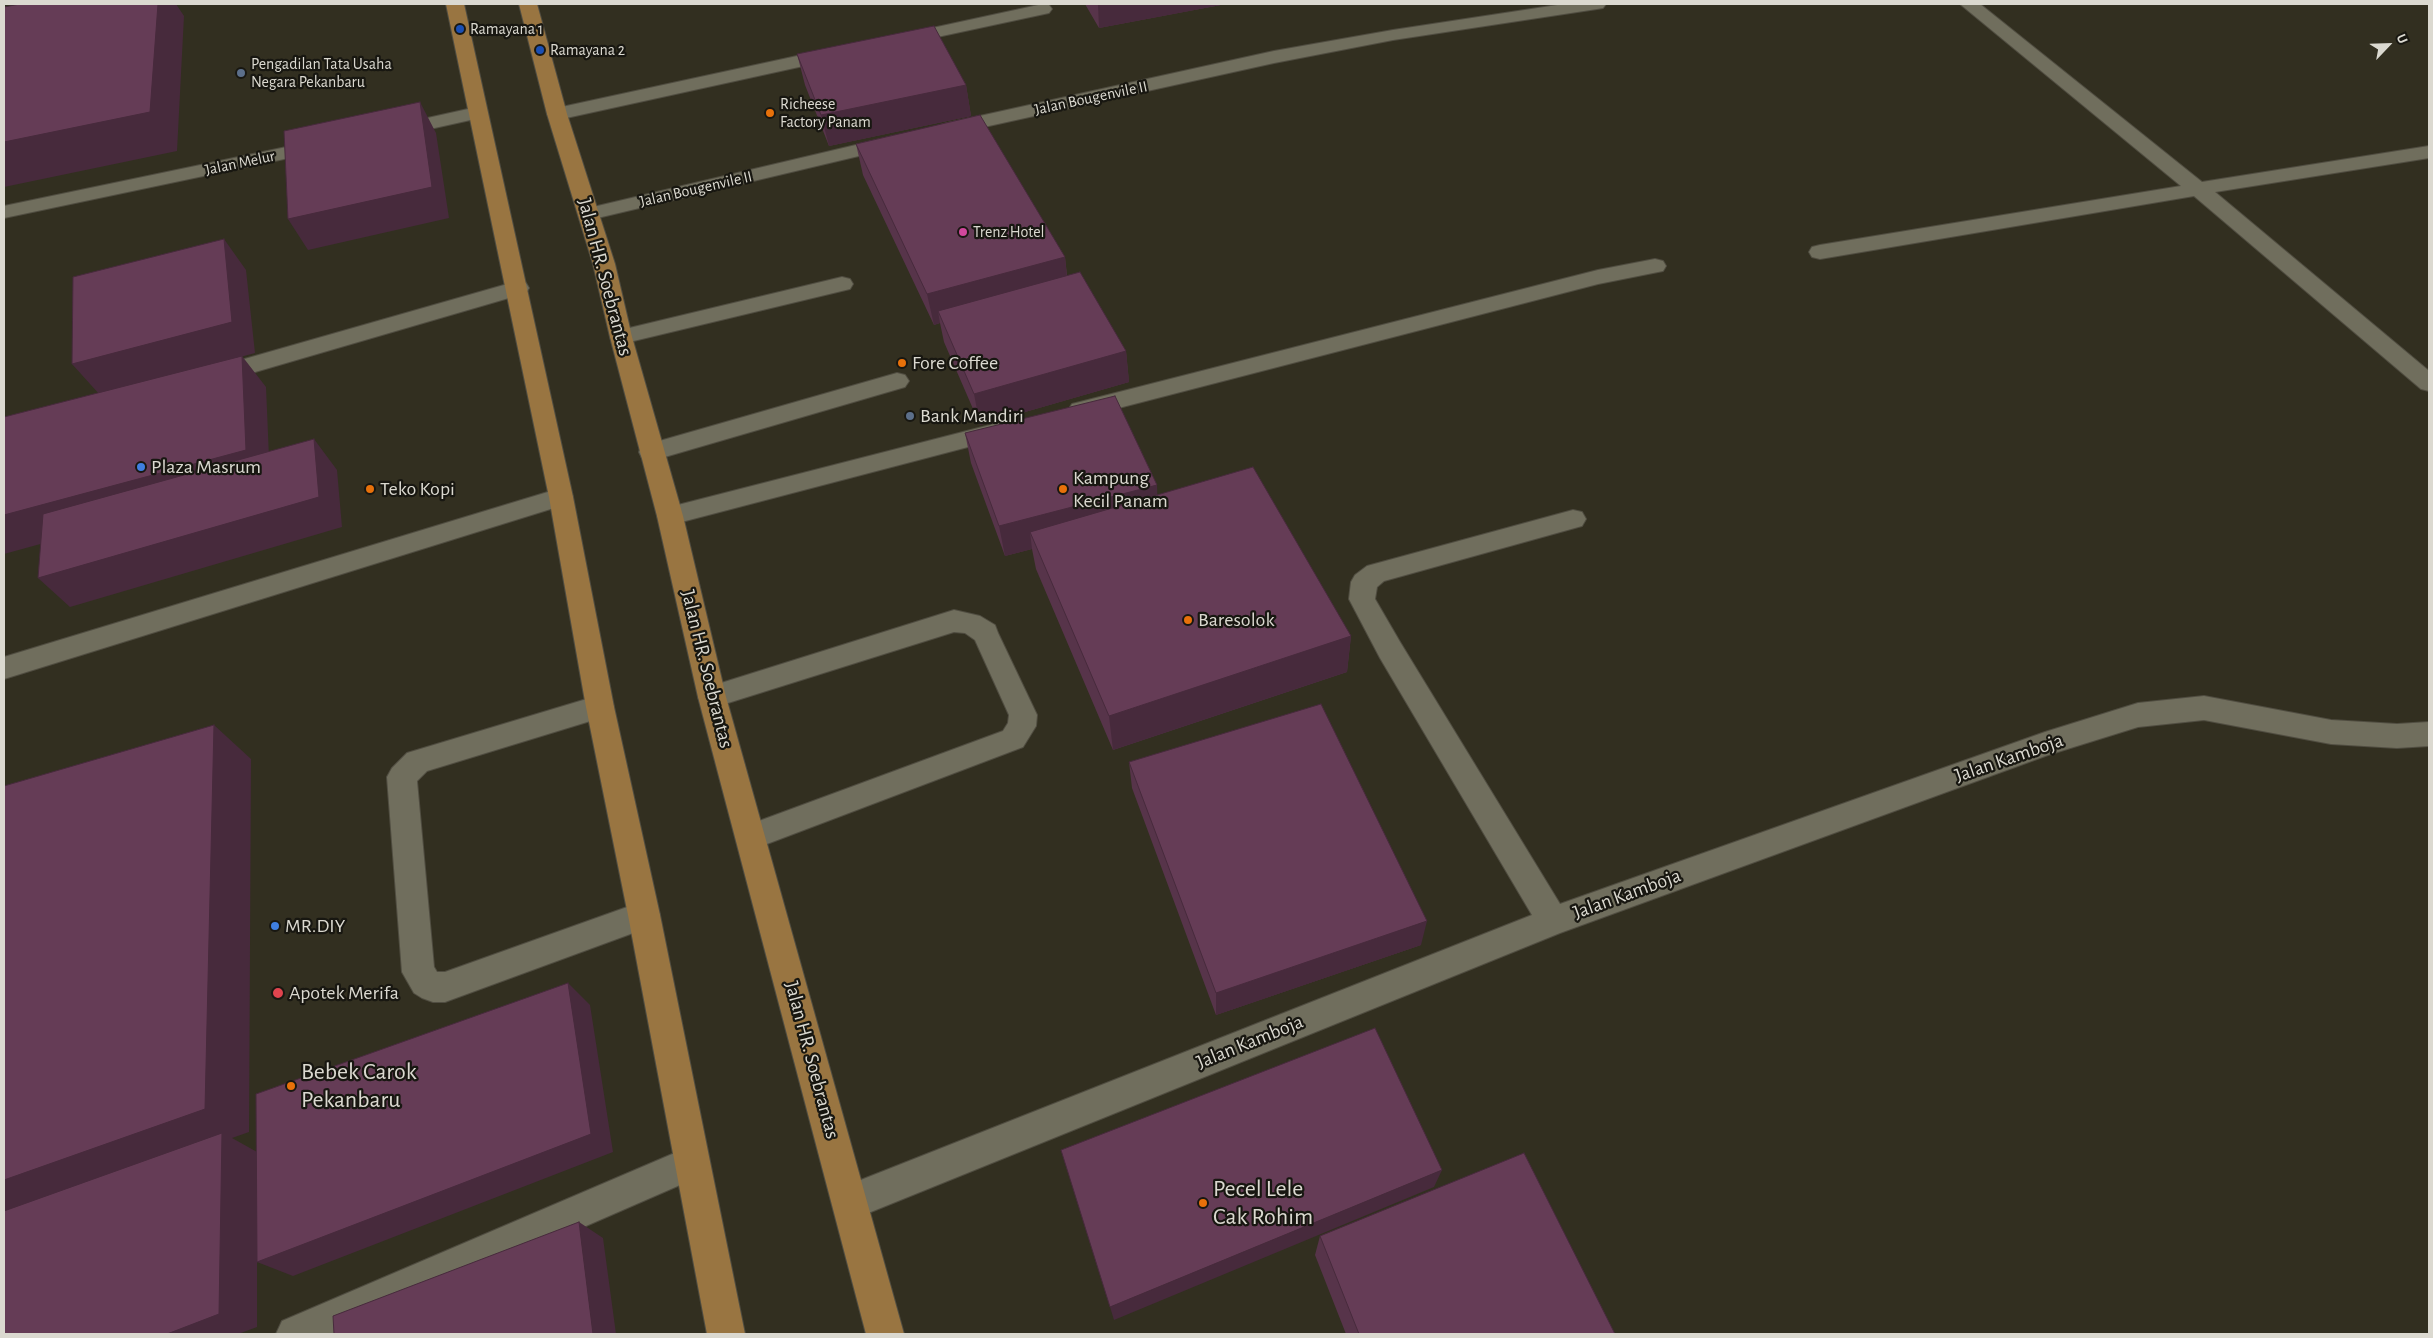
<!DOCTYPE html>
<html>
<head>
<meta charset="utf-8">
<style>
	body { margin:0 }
	#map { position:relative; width:2433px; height:1338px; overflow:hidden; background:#322f20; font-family:"Alegreya Sans",sans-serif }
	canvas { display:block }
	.frame { position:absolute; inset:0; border:5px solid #dbd9d0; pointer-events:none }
	.north { position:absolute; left:2363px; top:20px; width:50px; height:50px; -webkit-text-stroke:4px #181711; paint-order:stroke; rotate:66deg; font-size:14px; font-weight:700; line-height:20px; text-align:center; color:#dbd9d0 }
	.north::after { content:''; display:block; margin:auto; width:18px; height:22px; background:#dbd9d0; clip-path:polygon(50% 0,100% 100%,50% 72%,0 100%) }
</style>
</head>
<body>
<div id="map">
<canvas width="2433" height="1338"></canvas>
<div class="frame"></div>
<div class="north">U</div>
</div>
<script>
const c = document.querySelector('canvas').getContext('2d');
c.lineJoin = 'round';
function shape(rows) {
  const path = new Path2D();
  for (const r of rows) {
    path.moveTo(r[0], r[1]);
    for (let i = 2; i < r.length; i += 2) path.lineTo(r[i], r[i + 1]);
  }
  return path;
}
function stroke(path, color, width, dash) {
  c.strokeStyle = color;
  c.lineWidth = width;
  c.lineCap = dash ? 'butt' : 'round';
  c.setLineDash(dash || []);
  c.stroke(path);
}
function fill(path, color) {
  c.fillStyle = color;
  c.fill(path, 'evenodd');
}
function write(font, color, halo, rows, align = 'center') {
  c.font = font + ' "Alegreya Sans",sans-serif';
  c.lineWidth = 4.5;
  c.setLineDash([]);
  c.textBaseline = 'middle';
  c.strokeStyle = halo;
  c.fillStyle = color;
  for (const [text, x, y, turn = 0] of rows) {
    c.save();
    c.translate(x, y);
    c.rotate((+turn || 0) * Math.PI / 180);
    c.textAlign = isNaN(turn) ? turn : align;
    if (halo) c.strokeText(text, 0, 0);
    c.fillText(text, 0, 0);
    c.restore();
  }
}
const minor = shape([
	[1043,4,1049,5,1052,9,1049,13,900,45,894,44,891,40,894,36,900,35,1043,4],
	[1564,4,1606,4,1603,8,1597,9,1393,40,1274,63,948,135,941,133,938,129,941,125,948,123,1274,51,1393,30,1564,4],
	[1960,4,1980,4,2202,182,2429,146,2429,158,2215,192,2429,371,2429,391,2421,389,2194,196,1820,259,1812,257,1809,252,1812,247,1820,245,2181,186,1960,4],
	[834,48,840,50,843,54,840,58,557,120,550,118,547,114,550,110,557,108,834,48],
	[477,107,484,109,487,113,484,117,394,137,387,135,384,131,387,127,477,107],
	[894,136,901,138,904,142,901,146,589,220,582,218,579,214,582,210,589,208,894,136],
	[320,140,327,142,330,146,327,150,4,218,4,206,320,140],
	[1655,259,1663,261,1666,266,1663,271,1598,284,1080,418,1072,416,1068,410,1072,404,1080,402,1598,270,1655,259],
	[842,277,850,279,853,284,850,289,621,344,613,342,610,337,613,332,621,330,842,277],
	[518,281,526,283,529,288,526,293,214,384,206,382,202,376,206,370,518,281],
	[897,373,905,375,909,381,905,387,651,461,642,458,639,452,642,446,897,373],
	[1002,422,1010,424,1014,430,1010,436,670,525,661,523,657,516,661,509,670,507,1002,422],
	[561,488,570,491,573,497,570,503,4,679,4,657,561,488],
	[1573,510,1582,512,1586,519,1582,526,1384,581,1377,587,1375,599,1400,642,1560,904,2045,732,2138,703,2204,696,2331,720,2397,724,2429,722,2429,746,2397,748,2331,744,2204,720,2138,727,2048,755,1560,933,851,1220,838,1215,833,1202,838,1189,1532,915,1380,658,1349,599,1351,582,1355,575,1367,566,1573,510],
	[954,610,980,616,995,625,998,633,1037,715,1036,726,1023,747,751,850,740,846,736,837,740,828,1003,731,1008,723,1009,715,975,640,965,633,954,632,712,708,702,705,698,697,702,689,954,610],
	[600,695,610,699,614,707,610,715,427,771,417,781,434,967,437,972,445,972,644,901,655,905,660,915,655,925,445,1002,433,1002,422,998,414,993,402,972,387,777,392,768,407,753,417,750,600,695],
	[691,1146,703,1151,708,1163,703,1175,338,1334,276,1334,282,1321,691,1146]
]);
const major = shape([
	[446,4,464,4,573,497,614,707,660,915,745,1334,707,1334,628,915,586,707,549,497,446,4],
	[519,4,537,4,567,114,615,264,632,337,683,516,726,697,904,1334,866,1334,698,697,657,516,610,337,593,264,547,114,519,4]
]);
const wall = shape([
	[1085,4,1226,4,1099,28],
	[797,54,966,85,971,116,829,146,805,85],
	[856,144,1065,257,1067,275,1126,351,1129,382,980,425,944,342,940,323,934,325,863,175],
	[965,433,1157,495,1351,636,1347,672,1113,750,1036,569,1032,549,1005,556,971,463],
	[1129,762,1421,945,1216,1015,1132,788],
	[1320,1236,1615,1334,1346,1334,1315,1255]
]);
const shadedWall = shape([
	[158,4,176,4,184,16,177,151,4,187,4,142],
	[1098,4,1226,4,1099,28],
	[966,85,971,116,829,146,821,115],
	[420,102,436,133,449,218,308,250,288,219],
	[224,239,246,270,255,353,100,395,72,364],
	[1065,257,1068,289,938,311,940,323,934,325,927,294],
	[1126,351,1129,382,980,425,974,394],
	[242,356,266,387,270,481,4,554,4,515],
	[314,439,337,470,342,527,70,607,38,578],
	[1157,485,1158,515,1030,532,1032,549,1005,556,999,526],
	[1351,636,1347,672,1113,750,1109,716],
	[214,725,251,759,249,1132,232,1138,257,1152,568,983,590,1005,613,1152,293,1276,257,1262,257,1327,238,1334,167,1334,4,1221,4,1180],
	[1427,921,1421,945,1216,1015,1216,993],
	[1442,1170,1434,1187,1114,1320,1110,1307],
	[579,1222,603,1238,616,1334,593,1334]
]);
const building = shape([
	[20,4,158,4,150,112,4,142,4,7,20,4],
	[934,26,966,85,821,115,797,54,934,26],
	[420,102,432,187,288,219,284,131,420,102],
	[980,115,1065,257,927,294,856,144,980,115],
	[224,239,232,322,72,364,73,277,224,239],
	[1080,272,1126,351,974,394,938,311,1080,272],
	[242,356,246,450,4,515,4,417,242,356],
	[1115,396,1157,485,999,526,965,433,1115,396],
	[314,439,319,497,38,578,43,514,314,439],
	[1253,467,1351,636,1109,716,1030,532,1253,467],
	[1321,704,1427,921,1216,993,1129,762,1321,704],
	[214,725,205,1109,4,1180,4,786,214,725],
	[568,983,591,1134,257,1262,256,1094,568,983],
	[1375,1028,1442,1170,1110,1307,1061,1150,1375,1028],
	[222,1133,219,1314,167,1334,4,1334,4,1211,222,1133],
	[1524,1153,1615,1334,1359,1334,1320,1236,1524,1153],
	[579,1222,593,1334,334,1334,333,1316,579,1222]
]);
const markers = [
	[460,29,5,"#1a4fb4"],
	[540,50,5,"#1a4fb4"],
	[241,73,5,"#5c6f8a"],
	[770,113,5,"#e8710a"],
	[963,232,5,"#d1479c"],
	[902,363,5,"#e8710a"],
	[910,416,5,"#5c6f8a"],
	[141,467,5,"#3f7fe0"],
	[370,489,5,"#e8710a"],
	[1063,489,5,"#e8710a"],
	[1188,620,5,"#e8710a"],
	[275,926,5,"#3f7fe0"],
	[278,993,6,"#e0444e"],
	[291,1086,5,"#e8710a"],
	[1203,1203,5,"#e8710a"]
];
const farPoinames = [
	["Ramayana 1",470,29],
	["Ramayana 2",550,50],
	["Pengadilan Tata Usaha",251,64],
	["Negara Pekanbaru",251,82],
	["Richeese",780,104],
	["Factory Panam",780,122],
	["Trenz Hotel",973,232]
];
const farStreetnames = [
	["Jalan Bougenvile II",1091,98,-12],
	["Jalan Melur",240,163,-12],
	["Jalan Bougenvile II",696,189,-13]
];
const streetNames = [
	["Jalan HR. Soebrantas",605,277,75],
	["Jalan HR. Soebrantas",707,669,76],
	["Jalan Kamboja",2009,758,-19],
	["Jalan Kamboja",1627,894,-20],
	["Jalan Kamboja",1250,1042,-22],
	["Jalan HR. Soebrantas",812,1060,75]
];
const poiNames = [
	["Fore Coffee",912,363],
	["Bank Mandiri",920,416],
	["Plaza Masrum",151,467],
	["Kampung",1073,478],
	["Kecil Panam",1073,501],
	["Teko Kopi",380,489],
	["Baresolok",1198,620],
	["MR.DIY",285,926],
	["Apotek Merifa",289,993]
];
const nearPoinames = [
	["Bebek Carok",301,1072],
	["Pekanbaru",301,1100],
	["Pecel Lele",1213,1189],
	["Cak Rohim",1213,1217]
];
stroke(minor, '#504d41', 2);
stroke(major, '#504d41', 2);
fill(minor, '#706e5d');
fill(major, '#997541');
fill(wall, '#57344a');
fill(shadedWall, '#472a3c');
fill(building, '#653c56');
stroke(building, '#472a3c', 1);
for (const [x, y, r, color] of markers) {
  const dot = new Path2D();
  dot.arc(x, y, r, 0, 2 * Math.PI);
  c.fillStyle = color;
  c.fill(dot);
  stroke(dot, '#181711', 2);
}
write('16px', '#dbd9d0', '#181711', farPoinames, 'left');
write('16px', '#dbd9d0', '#181711', farStreetnames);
write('20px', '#dbd9d0', '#181711', streetNames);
write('20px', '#dbd9d0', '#181711', poiNames, 'left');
write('24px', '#dbd9d0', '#181711', nearPoinames, 'left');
</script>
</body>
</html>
